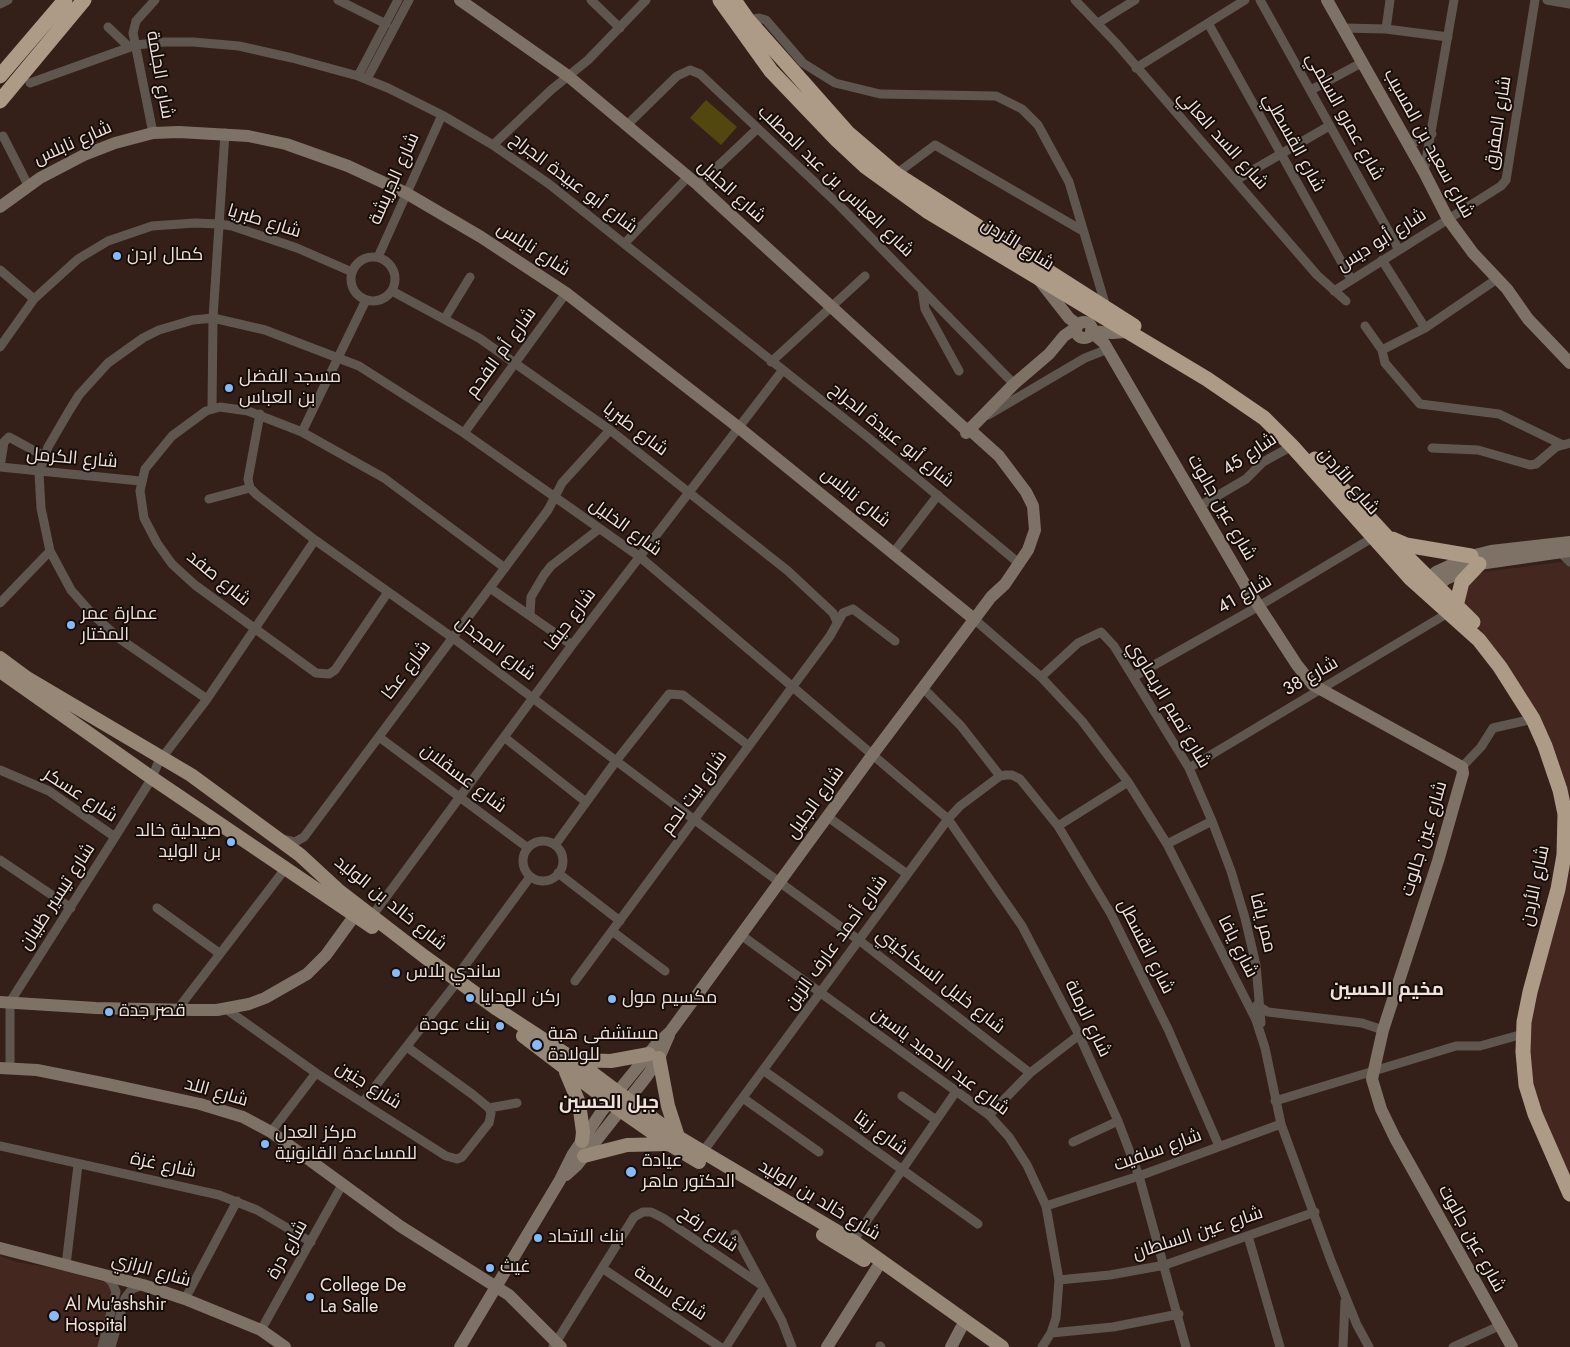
<!DOCTYPE html>
<html>
<head>
<meta charset="utf-8">
<style>
	body { margin:0 }
	canvas { display:block; background:#352019 }
</style>
</head>
<body>
<canvas width="1570" height="1347"></canvas>
<script>
const c = document.querySelector('canvas').getContext('2d');
c.lineJoin = 'round';
function fill(path, color) {
  c.fillStyle = color;
  c.fill(path, 'evenodd');
}
function shape(rows) {
  const path = new Path2D();
  for (const r of rows) {
    if (r.length === 3) {
      path.moveTo(r[0] + r[2], r[1]);
      path.arc(r[0], r[1], r[2], 0, 2 * Math.PI);
      continue;
    }
    path.moveTo(r[0], r[1]);
    for (let i = 2; i < r.length; i += 2) path.lineTo(r[i], r[i + 1]);
  }
  return path;
}
function stroke(path, color, width, dash) {
  c.strokeStyle = color;
  c.lineWidth = width;
  c.lineCap = dash ? 'butt' : 'round';
  c.setLineDash(dash || []);
  c.stroke(path);
}
function write(font, color, halo, rows, align = 'center') {
  c.font = font + ' Jost,Cairo,sans-serif';
  c.lineWidth = 4;
  c.setLineDash([]);
  c.textBaseline = 'middle';
  c.strokeStyle = halo;
  c.fillStyle = color;
  for (const [text, x, y, turn = 0] of rows) {
    c.save();
    c.translate(x, y);
    c.rotate((+turn || 0) * Math.PI / 180);
    c.textAlign = isNaN(turn) ? turn : align;
    if (halo) c.strokeText(text, 0, 0);
    c.fillText(text, 0, 0);
    c.restore();
  }
}
const built = shape([
	[1570,561,1570,816,1545,730,1463,608,1468,582,1483,572],
	[1570,840,1570,1201,1516,1071,1527,1016],
	[0,1256,16,1262,71,1271,115,1286,103,1347,0,1347]
]);
const green = shape([
	[706,100,737,127,721,145,690,118]
]);
const street = shape([
	[338,0,386,24],
	[591,0,620,28],
	[1075,0,1116,43,1317,275,1346,301],
	[1260,0,1399,250],
	[1547,0,1570,4],
	[0,4,8,0],
	[748,20,759,18,766,20,803,63,835,83,880,94,996,96,1022,109,1038,125,1069,182,1106,307],
	[1098,23,1135,0],
	[1208,23,1351,279],
	[108,27,129,47],
	[1343,28,1386,29,1448,37],
	[1386,29,1390,0],
	[1136,68,1245,0],
	[358,76,398,0],
	[367,79,409,0],
	[30,83,136,45,164,42,193,42,239,46,292,58,358,76,388,88,442,115,493,145,549,184,865,435,1015,560],
	[1311,90,1363,62],
	[627,125,677,76,690,70,700,74,839,205,1014,384],
	[153,133,133,33,136,21,155,0],
	[3,136,28,185],
	[493,145,551,90,588,60,646,0],
	[1409,145,1432,134],
	[1424,172,1454,0],
	[896,174,935,145,1083,231],
	[1236,180,1329,126],
	[698,185,757,129],
	[625,243,688,177],
	[373,279,22],
	[378,257,442,115],
	[1382,260,1425,328],
	[0,270,34,299],
	[922,290,925,309,959,371],
	[392,291,479,338,610,430,788,571,833,613,837,622],
	[1334,291,1501,186,1506,180,1535,0],
	[445,318,470,277],
	[1365,326,1382,350,1385,363,1420,404,1499,414,1563,445],
	[0,347,34,299,78,259,108,241,152,226,195,223,219,224,232,226,297,248,352,272],
	[1382,350,1425,328,1497,279],
	[771,362,865,276],
	[212,408,213,318,225,133],
	[260,414,248,479,250,488,257,495,315,540,453,638,696,821,860,941,1030,1073],
	[988,415,1085,358,1108,349],
	[302,432,366,300],
	[464,433,566,293],
	[1432,448,1478,450,1530,465,1536,464,1556,447,1570,443],
	[0,467,140,481],
	[0,467,4,442,9,437,44,456],
	[209,499,250,488],
	[1200,506,1246,479,1263,462,1292,446],
	[894,552,938,495],
	[1561,553,1570,562],
	[490,588,572,645],
	[388,592,335,670,329,674,316,673,195,585,172,564,157,543,144,518,140,491,145,469,172,436,206,411,220,407,248,411,302,432,384,478,505,568],
	[0,603,50,551],
	[530,615,531,597,544,575,551,566,599,529],
	[974,619,1041,677,1082,721,1128,782,1167,844,1256,1020,1265,1048,1281,1124,1331,1261,1357,1325,1369,1347],
	[1041,677,1078,643,1101,632,1114,646,1189,768,1212,821,1231,871,1245,918,1256,965,1261,1023],
	[1133,677,1259,606,1372,538],
	[923,688,961,726,1000,776],
	[207,699,120,639,93,615,71,590,50,551,41,508,39,473,48,447,69,411,79,395,108,363,143,338,159,330,193,320,213,318,265,330,359,366,464,433,640,557,948,819,1022,926,1079,1035,1118,1121,1139,1176,1186,1347],
	[379,737,528,848],
	[504,737,586,802],
	[1462,767,1481,747,1493,728,1533,719],
	[1189,768,1448,613],
	[0,770,49,791,115,837],
	[828,817,907,874],
	[1058,826,1128,782],
	[283,839,295,842,304,837,548,510,562,483,610,430],
	[543,861,20],
	[1167,844,1212,821],
	[555,845,616,761,669,694,683,695,749,746],
	[0,860,71,908],
	[558,873,620,921],
	[157,908,219,953],
	[372,916,572,645,782,371],
	[612,931,665,971],
	[741,935,989,1115,1009,1137,1027,1165,1046,1206,1059,1280,1056,1318,1051,1333,1042,1347],
	[455,979,530,877],
	[575,981,830,636,843,613,853,609,895,641],
	[1257,1005,1268,1012,1362,1023,1383,1030],
	[226,1009,316,1073,446,1156,457,1159,462,1157,489,1123,491,1113,489,1108,472,1094,407,1047],
	[177,1010,285,869],
	[10,1068,10,1002,115,837,152,778,158,763,207,699,315,540],
	[763,1070,978,1224],
	[902,1096,936,1120],
	[743,1098,819,1152],
	[1275,1101,1456,1046,1480,1046,1523,1034],
	[363,1102,454,986],
	[489,1108,517,1103],
	[989,1115,1030,1073,1079,1035],
	[271,1132,316,1073],
	[1073,1142,1118,1121],
	[0,1146,219,1195,257,1210,311,1242],
	[702,1153,948,819,960,806,1000,776,1006,775,1012,775,1020,779,1058,826,1111,914,1168,1029,1219,1146],
	[1046,1206,1139,1176,1281,1124],
	[735,1234,782,1321,792,1347],
	[1248,1236,1280,1347],
	[853,1241,955,1093],
	[66,1265,78,1165],
	[602,1268,720,1347],
	[1059,1280,1110,1275,1165,1265,1315,1212],
	[185,1299,237,1201],
	[261,1330,342,1185],
	[1051,1333,1113,1327,1179,1314],
	[880,1346,881,1347],
	[102,1347,116,1292,112,1282,106,1277],
	[111,1347,125,1298,132,1289,143,1285],
	[553,1347,634,1217,643,1212,651,1212,663,1218,760,1284],
	[726,1347,763,1289],
	[1343,1347,1345,1301],
	[1453,1347,1499,1326]
]);
const secondary = shape([
	[460,0,568,76,698,185,964,428,969,429,999,456,1026,492,1033,506,1035,530,1028,550,1005,584,991,597,873,754,670,1032,655,1046,602,1111,573,1154,560,1180,460,1347],
	[1327,0,1424,172,1448,219,1473,253,1507,289,1528,319,1570,363],
	[0,207,40,178,84,155,115,143,153,133,179,132,248,136,286,144,348,166,406,193,481,237,566,293,738,427,974,619],
	[1040,281,1069,318,1078,325],
	[1084,330,8],
	[1091,331,1112,333,1126,332],
	[1091,332,1104,343,1247,588,1297,665,1313,685,1462,767,1463,773,1438,861,1383,1030,1372,1079,1381,1109,1395,1138,1512,1347],
	[966,433,1014,384,1049,354,1064,336,1077,327],
	[1422,584,1436,572,1471,556,1491,551,1570,542],
	[1430,592,1446,579,1479,564,1570,551],
	[0,1002,96,1008,192,1010,217,1010,249,1004,265,998,307,974,326,955,355,915],
	[0,1068,37,1070,107,1084,200,1104,243,1117,271,1132,400,1226,509,1295,561,1347],
	[566,1175,577,1165,647,1076,659,1058,669,1035],
	[0,1248,143,1285,185,1299,261,1330,285,1347],
	[827,1347,877,1268],
	[951,1347,961,1328]
]);
const primary = shape([
	[0,658,27,678,191,775,300,855,338,890,425,957,497,1009,575,1060,678,1137,853,1241,1002,1347],
	[0,671,152,778,372,927],
	[523,1036,620,1110,669,1144,699,1162],
	[659,1058,668,1106,678,1137],
	[575,1060,611,1061,649,1054],
	[566,1072,579,1103,583,1132,582,1141],
	[584,1156,627,1145,668,1144],
	[823,1235,864,1260]
]);
const highway = shape([
	[720,0,771,71,837,140,866,167,927,211,1207,379,1264,418,1292,446,1411,579,1479,640,1500,667,1533,719,1545,746,1560,790,1565,814,1564,855,1558,889,1530,992,1524,1022,1523,1052,1526,1085,1535,1114,1570,1194],
	[734,0,748,20,848,133,896,174,1134,326],
	[0,76,65,0],
	[0,101,84,0],
	[1315,459,1387,537,1473,622],
	[1392,539,1406,545,1471,556],
	[1456,606,1462,582,1479,564]
]);
const markers = [
	[117,256,5,"#86bbfb"],
	[229,388,5,"#86bbfb"],
	[71,625,5,"#86bbfb"],
	[231,842,5,"#86bbfb"],
	[396,973,5,"#86bbfb"],
	[470,998,5,"#86bbfb"],
	[612,999,5,"#86bbfb"],
	[109,1012,5,"#86bbfb"],
	[500,1026,5,"#86bbfb"],
	[537,1045,6,"#86bbfb"],
	[265,1144,5,"#86bbfb"],
	[631,1172,6,"#86bbfb"],
	[538,1238,5,"#86bbfb"],
	[490,1268,5,"#86bbfb"],
	[310,1297,5,"#86bbfb"],
	[54,1316,6,"#86bbfb"]
];
const streetNames = [
	["شارع الجلمة",159,75,80],
	["شارع عمرو السلمي",1344,117,61],
	["شارع المفرق",1499,123,-81],
	["شارع السد العالي",1222,141,48],
	["شارع القسطلي",1293,143,61],
	["شارع نابلس",73,144,-24],
	["شارع سعيد بن المسيب",1428,144,61],
	["شارع الجريشة",395,179,-66],
	["شارع العباس بن عبد المطلب",835,182,44],
	["شارع أبو عبيدة الجراح",573,184,37],
	["شارع الجليل",731,192,42],
	["شارع طبريا",264,222,17],
	["شارع أبو ديس",1382,241,-32],
	["شارع الأردن",1017,245,32],
	["شارع نابلس",533,250,33],
	["شارع أم الفحم",502,353,-54],
	["شارع طبريا",635,430,37],
	["شارع أبو عبيدة الجراح",891,436,39],
	["شارع 45",1250,455,-34],
	["شارع الكرمل",72,459,5],
	["شارع الأردن",1348,482,49],
	["شارع نابلس",855,498,39],
	["شارع عين جالوت",1221,508,60],
	["شارع الخليل",625,528,36],
	["شارع صفد",218,579,39],
	["شارع 41",1245,595,-30],
	["شارع حيفا",571,620,-53],
	["شارع المجدل",495,649,37],
	["شارع عكا",407,671,-53],
	["شارع 38",1311,677,-30],
	["شارع تميم الريماوي",1168,705,59],
	["شارع عسقلان",463,779,37],
	["شارع بيت لحم",695,793,-54],
	["شارع عسكر",80,796,33],
	["شارع الجليل",816,803,-54],
	["شارع عين جالوت",1425,839,-73],
	["شارع الأردن",1536,886,-78],
	["شارع تيسير ظبيان",58,897,-57],
	["شارع خالد بن الوليد",390,904,39],
	["ممر يافا",1262,923,76],
	["شارع أحمد عارف الزين",837,943,-54],
	["شارع القسطل",1145,947,63],
	["شارع يافا",1237,947,63],
	["شارع خليل السكاكيني",940,982,38],
	["شارع الرملة",1087,1019,64],
	["شارع عبد الحميد ياسين",940,1062,37],
	["شارع جنين",368,1086,32],
	["شارع اللد",216,1093,16],
	["شارع زيتا",880,1134,36],
	["شارع سلفيت",1158,1151,-20],
	["شارع غزة",163,1166,12],
	["شارع خالد بن الوليد",819,1201,31],
	["شارع رفح",708,1230,34],
	["شارع عين السلطان",1198,1234,-18],
	["شارع عين جالوت",1471,1239,61],
	["شارع درة",288,1250,-61],
	["شارع الرازي",151,1271,16],
	["شارع سلمة",670,1294,34]
];
const poiNames = [
	["كمال اردن",127,256],
	["مسجد الفضل",239,378],
	["بن العباس",239,399],
	["عمارة عمر",81,615],
	["المختار",81,636],
	["صيدلية خالد",221,832,"right"],
	["بن الوليد",221,853,"right"],
	["ساندي بلاس",406,973],
	["ركن الهدايا",480,998],
	["مكسيم مول",622,999],
	["قصر جدة",119,1012],
	["بنك عودة",490,1026,"right"],
	["مستشفى هبة",548,1035],
	["للولادة",548,1056],
	["مركز العدل",275,1134],
	["للمساعدة القانونية",275,1155],
	["عيادة",642,1162],
	["الدكتور ماهر",642,1183],
	["بنك الاتحاد",548,1238],
	["غيث",500,1268],
	["College De",320,1287],
	["La Salle",320,1308],
	["Al Mu'ashshir",65,1306],
	["Hospital",65,1327]
];
const neighbourhoodNames = [
	["مخيم الحسين",1387,990],
	["جبل الحسين",609,1103]
];
fill(built, '#44281f');
fill(green, '#52470e');
stroke(street, '#5f574f', 9);
stroke(secondary, '#7e7266', 12);
stroke(primary, '#968777', 14);
stroke(highway, '#ad9a87', 15);
for (const [x, y, r, color] of markers) {
  const dot = new Path2D();
  dot.arc(x, y, r, 0, 2 * Math.PI);
  c.fillStyle = color;
  c.fill(dot);
  stroke(dot, '#160d09', 2);
}
write('18px', '#f0e1dc', '#160d09', streetNames);
write('18px', '#f0e1dc', '#160d09', poiNames, 'left');
write('bold 19px', '#f0e1dc', '#160d09', neighbourhoodNames);
</script>
</body>
</html>
